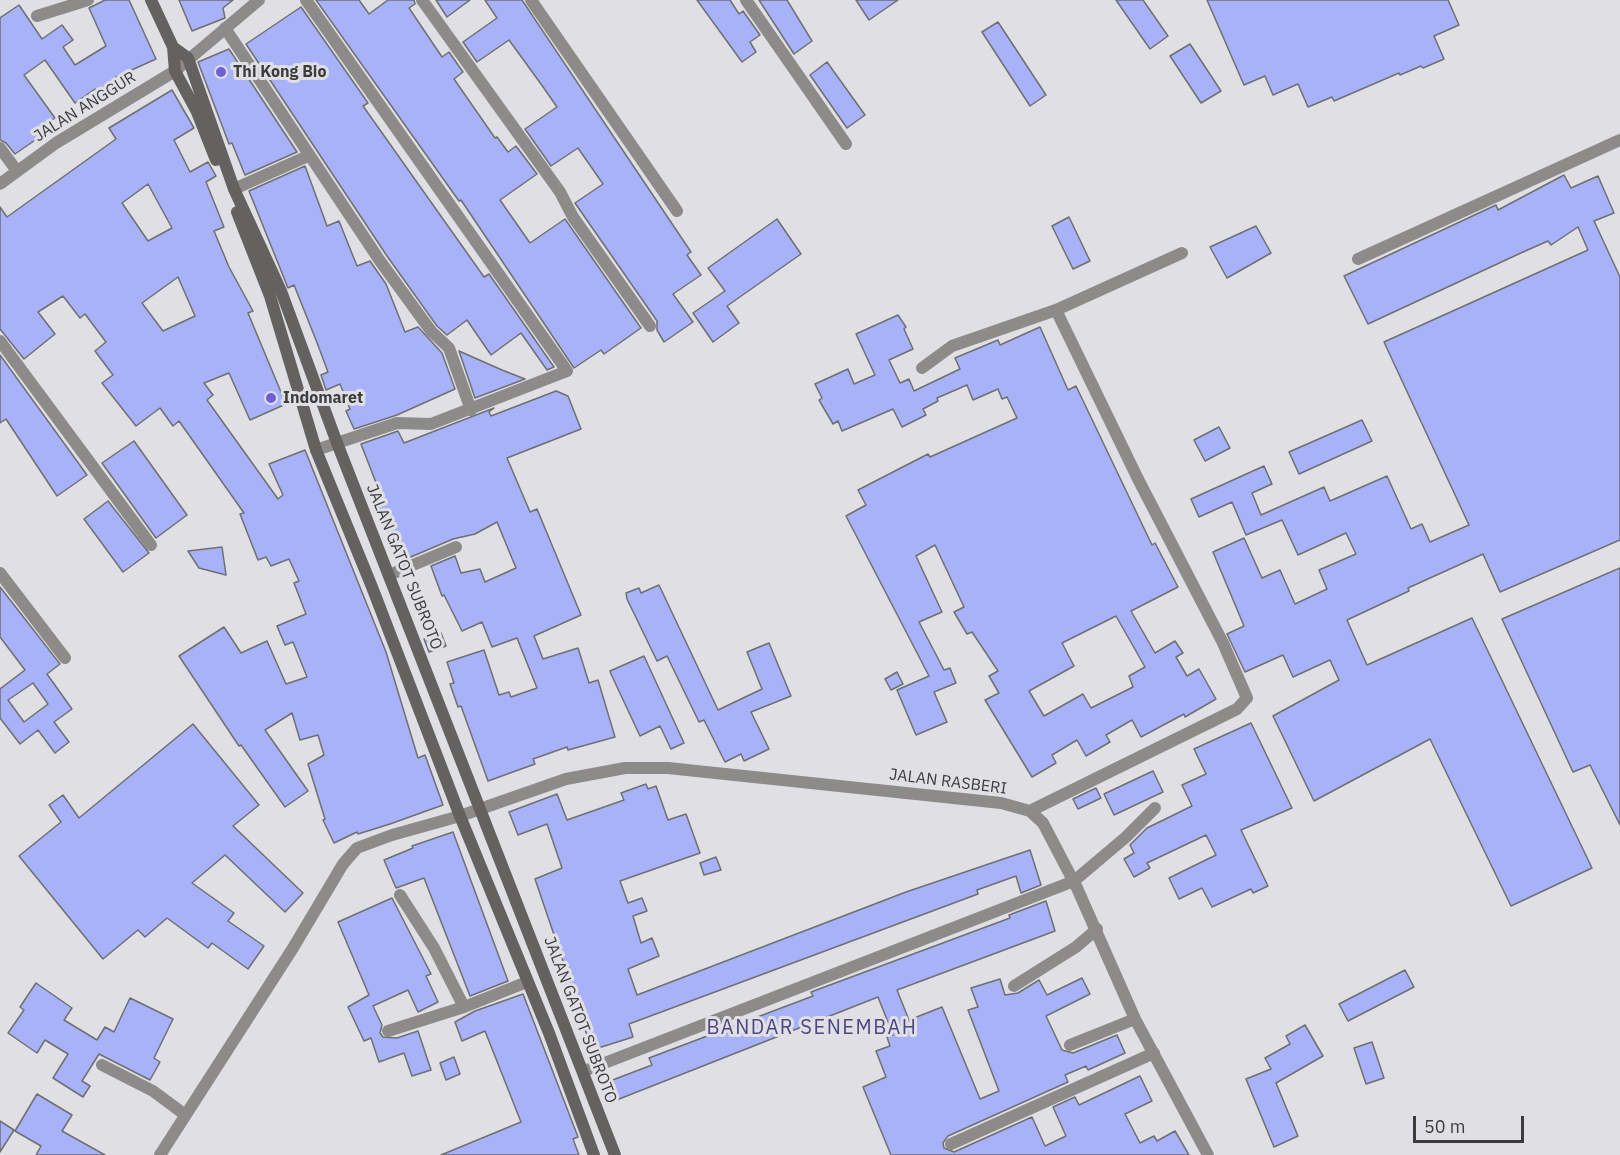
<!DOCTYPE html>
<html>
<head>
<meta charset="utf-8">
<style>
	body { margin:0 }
	#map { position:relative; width:1620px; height:1155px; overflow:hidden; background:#e0e0e4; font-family:"IBM Plex Sans",sans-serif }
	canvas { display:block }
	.scale { position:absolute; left:1413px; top:1116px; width:111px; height:27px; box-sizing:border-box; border:3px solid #3c3c3d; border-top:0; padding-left:8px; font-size:18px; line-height:21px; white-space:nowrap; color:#3c3c3d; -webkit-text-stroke:4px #e0e0e4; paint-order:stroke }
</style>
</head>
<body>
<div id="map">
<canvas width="1620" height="1155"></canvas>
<div class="scale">50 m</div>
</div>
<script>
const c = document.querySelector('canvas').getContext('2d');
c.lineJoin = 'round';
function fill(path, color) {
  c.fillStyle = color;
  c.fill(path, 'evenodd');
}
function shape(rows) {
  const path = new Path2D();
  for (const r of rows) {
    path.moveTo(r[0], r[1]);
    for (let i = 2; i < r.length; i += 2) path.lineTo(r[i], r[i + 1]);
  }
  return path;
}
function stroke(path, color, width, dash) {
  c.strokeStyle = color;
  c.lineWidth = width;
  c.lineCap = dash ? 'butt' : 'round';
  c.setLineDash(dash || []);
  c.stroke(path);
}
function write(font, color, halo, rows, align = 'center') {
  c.font = font + ' "IBM Plex Sans",sans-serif';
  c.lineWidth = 6;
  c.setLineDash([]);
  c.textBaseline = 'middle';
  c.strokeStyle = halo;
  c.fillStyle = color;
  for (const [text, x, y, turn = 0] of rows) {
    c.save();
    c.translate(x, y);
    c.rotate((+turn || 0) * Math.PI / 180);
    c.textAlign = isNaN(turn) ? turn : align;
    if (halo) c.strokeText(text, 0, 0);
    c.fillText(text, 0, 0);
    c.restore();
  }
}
const building = shape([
	[105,0,129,0,156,59,116,77,120,84,99,96,95,89,75,103,45,60,24,75,55,118,37,130,41,136,15,154,6,143,0,140,0,18,19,5,42,39,62,25,73,40,63,47,75,65,106,46,89,8,105,0],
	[179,0,233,0,223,8,225,18,192,31,179,0],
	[316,0,359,0,369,14,388,0,414,0,415,4,409,8,442,57,449,52,463,72,454,79,495,138,497,137,508,152,516,146,537,174,500,200,530,243,565,219,641,328,604,354,601,350,574,368,461,200,459,201,316,0],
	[436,0,470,0,447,17,436,0],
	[485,0,522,0,691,252,687,255,701,275,673,294,693,322,664,342,657,330,657,321,575,203,603,184,578,148,551,166,525,129,557,107,541,84,509,40,477,62,463,42,497,18,485,0],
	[697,0,730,0,739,14,743,11,760,35,750,42,756,52,742,62,697,0],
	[759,0,787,0,812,41,794,54,759,0],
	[856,0,898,0,869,20,856,0],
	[1116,0,1143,0,1168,36,1150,49,1116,0],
	[1207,0,1448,0,1459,25,1434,36,1444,59,1423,68,1421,66,1400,75,1399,73,1334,101,1332,97,1308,107,1298,84,1273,95,1265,76,1244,85,1207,0],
	[301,7,368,103,363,106,484,277,489,274,554,367,547,370,521,333,491,355,467,320,447,335,437,326,387,256,246,44,301,7],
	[998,22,1046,95,1030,106,982,32,998,22],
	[1190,44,1221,91,1201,103,1170,56,1190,44],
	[229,49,297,152,245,175,232,143,229,144,198,62,229,49],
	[827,62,865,115,847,128,810,75,827,62],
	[172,90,194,128,174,140,190,172,208,162,216,176,206,182,224,227,214,231,229,267,253,311,248,313,286,404,250,420,229,373,204,383,213,395,207,400,278,499,283,495,269,464,305,450,386,652,418,758,425,755,443,805,390,824,358,834,357,832,334,843,323,820,325,819,308,764,324,755,318,735,300,740,292,713,265,730,308,791,285,807,241,745,239,746,179,656,224,627,241,653,267,641,286,684,307,677,293,642,285,645,277,626,306,614,294,583,299,581,289,559,271,566,266,557,258,560,240,514,244,513,179,421,173,426,160,408,136,426,102,383,113,375,95,351,106,342,85,314,80,318,63,296,38,312,55,334,24,359,0,329,0,207,7,217,116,139,109,128,172,90],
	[148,184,172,228,148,241,122,203,148,184],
	[178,277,195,316,163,331,142,303,178,277],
	[305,166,327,226,339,221,357,266,370,261,386,284,405,332,418,327,442,353,455,389,397,415,354,429,346,411,350,409,340,384,326,390,321,375,328,372,316,340,294,285,288,288,282,273,249,191,305,166],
	[1564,175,1571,188,1598,176,1614,213,1594,221,1620,277,1620,540,1500,592,1483,554,1408,588,1409,591,1347,620,1367,665,1472,618,1592,868,1511,906,1430,739,1314,801,1273,716,1339,680,1330,660,1293,677,1283,655,1245,672,1227,634,1244,626,1213,552,1244,538,1262,578,1280,570,1295,604,1327,589,1319,570,1356,554,1346,533,1298,555,1282,520,1246,535,1232,502,1199,517,1191,499,1264,466,1272,484,1252,493,1261,515,1324,487,1330,501,1387,476,1411,529,1422,524,1430,542,1469,525,1384,342,1588,250,1578,227,1551,245,1548,241,1523,252,1368,324,1344,276,1496,205,1498,210,1564,175],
	[1069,217,1090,261,1073,269,1052,226,1069,217],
	[777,219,801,254,727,306,739,323,713,342,693,313,725,291,708,268,777,219],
	[1256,226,1271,253,1227,278,1210,247,1256,226],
	[898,315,906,327,904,329,913,349,889,360,900,383,909,379,914,391,960,369,955,358,998,340,1000,345,1040,327,1068,390,1076,386,1152,545,1155,543,1178,587,1131,611,1155,653,1175,641,1183,653,1176,657,1187,676,1199,669,1216,699,1185,717,1184,714,1141,737,1132,720,1106,735,1110,742,1086,756,1077,740,1052,755,1056,763,1032,777,985,700,999,693,989,676,998,671,972,632,967,634,954,612,964,607,935,545,916,556,942,612,919,622,944,670,950,668,956,683,934,692,947,722,916,735,897,690,929,676,846,516,866,505,858,490,928,454,930,457,1017,418,1007,397,1002,399,998,389,973,400,967,385,937,398,938,401,923,409,926,415,902,427,893,409,842,431,838,421,833,424,819,400,822,398,815,384,848,369,854,384,875,375,856,334,898,315],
	[1116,616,1145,667,1129,676,1133,687,1091,708,1083,694,1044,716,1029,691,1074,666,1062,643,1116,616],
	[459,351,502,370,525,379,475,398,459,351],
	[0,355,87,475,57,496,6,419,0,423,0,355],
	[556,391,568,396,581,429,507,458,530,512,537,509,581,615,534,636,543,659,578,648,589,683,598,680,615,737,568,750,567,747,533,759,535,764,488,781,461,706,458,707,450,684,454,683,447,662,484,650,499,695,509,692,511,697,537,688,517,638,492,647,482,622,462,631,444,595,442,596,431,566,455,556,461,573,480,569,485,582,516,568,497,522,475,534,453,539,399,562,375,495,380,493,361,444,398,431,404,443,494,408,489,412,491,416,556,391],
	[1362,420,1372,441,1299,474,1289,452,1362,420],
	[1219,427,1230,448,1205,461,1194,440,1219,427],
	[134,441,187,515,156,538,102,463,134,441],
	[108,501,149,553,123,572,84,519,108,501],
	[222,547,226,575,199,568,188,551,222,547],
	[1620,568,1620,825,1590,765,1573,772,1502,619,1620,568],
	[659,585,718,710,762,689,747,652,769,643,791,696,751,712,769,749,744,761,741,754,725,762,704,720,699,722,667,656,657,661,627,599,626,593,639,588,641,593,659,585],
	[0,587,60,664,47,674,72,709,54,722,69,742,55,753,38,730,20,744,0,718,0,689,25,670,0,637,0,587],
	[33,683,48,704,24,722,8,700,33,683],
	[441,633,446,646,429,652,424,639,441,633],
	[644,656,684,743,671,749,660,726,640,736,611,674,610,671,644,656],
	[897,672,903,684,891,690,885,679,897,672],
	[1251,723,1292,808,1241,830,1268,886,1253,893,1251,889,1212,907,1202,888,1179,899,1169,878,1216,855,1206,835,1147,863,1150,868,1134,877,1124,859,1134,853,1130,845,1147,828,1192,806,1182,785,1206,774,1194,749,1251,723],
	[193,724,259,805,233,826,303,893,285,912,225,855,192,883,234,913,228,921,264,946,248,969,212,943,208,948,167,918,145,937,138,930,103,959,19,856,61,822,49,805,63,795,79,818,193,724],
	[1153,771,1163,792,1114,815,1104,794,1153,771],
	[646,784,648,789,656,786,668,820,686,814,700,853,620,881,628,903,642,898,647,911,633,916,641,943,652,938,659,956,628,969,637,995,906,892,1030,850,1041,885,1021,893,1016,876,977,890,978,894,629,1024,633,1037,592,1050,580,1015,577,1016,566,983,562,984,558,973,566,970,535,879,562,868,547,824,518,835,509,812,557,794,567,820,624,800,621,793,646,784],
	[1096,788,1101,798,1078,809,1073,799,1096,788],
	[453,832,508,981,470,996,424,878,396,888,384,860,413,848,412,846,453,832],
	[716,857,721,870,704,875,700,863,716,857],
	[392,898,431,974,426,976,438,1002,418,1012,408,990,373,1006,382,1025,380,1033,383,1037,397,1038,418,1031,431,1070,412,1076,404,1053,379,1062,371,1038,364,1041,348,1007,369,995,338,922,392,898],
	[1046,901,1055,931,897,990,909,1020,942,1007,980,1099,999,1091,968,1010,978,1007,971,988,1000,979,1005,995,1018,993,1039,980,1047,995,1082,978,1090,994,1046,1016,1062,1050,1073,1053,1117,1035,1125,1053,1088,1070,1086,1066,1065,1075,1068,1082,948,1136,943,1143,944,1148,954,1152,1032,1117,1045,1146,1066,1136,1053,1107,1075,1097,1079,1105,1140,1076,1152,1101,1125,1114,1140,1143,1154,1136,1157,1141,1175,1131,1189,1155,891,1155,863,1087,886,1077,876,1051,890,1046,887,1037,893,1035,878,997,609,1103,602,1084,652,1065,649,1058,813,996,811,992,1010,918,1009,915,1046,901],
	[1405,970,1414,987,1348,1021,1339,1004,1405,970],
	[36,983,72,1008,64,1020,97,1040,105,1027,114,1032,130,998,173,1019,154,1058,160,1062,150,1080,99,1054,82,1081,90,1086,83,1097,53,1078,68,1054,45,1040,37,1053,8,1033,24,1010,20,1007,36,983],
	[523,994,578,1137,573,1139,579,1155,441,1155,521,1122,485,1031,462,1041,455,1022,475,1011,523,994],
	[1305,1025,1323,1056,1276,1083,1298,1136,1274,1147,1246,1079,1271,1069,1265,1058,1290,1044,1286,1036,1305,1025],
	[1372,1042,1384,1078,1366,1084,1354,1048,1372,1042],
	[454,1057,460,1074,446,1080,440,1063,454,1057],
	[37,1094,72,1115,62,1131,105,1155,36,1155,41,1146,15,1131,37,1094],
	[0,1121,14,1130,0,1152,0,1121]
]);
const minor = shape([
	[306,0,567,371,431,424,397,423,316,450],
	[422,0,560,192,573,217,650,326],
	[531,0,677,211],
	[746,0,846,144],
	[37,16,88,0],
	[225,28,380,261,431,331,449,348,471,410],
	[0,148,17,171],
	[0,184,56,143,175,71,259,0],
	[234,189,308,156],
	[1358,259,1620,140],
	[1056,310,1182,253],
	[0,341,151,545],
	[922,368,952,346,1056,310,1138,479,1223,643,1247,698,1237,709,1030,811],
	[0,573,65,658],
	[389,575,456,547],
	[400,895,434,948,464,1007],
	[1014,986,1076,947,1097,929],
	[388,1031,464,1007,527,982],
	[1070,1045,1135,1019],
	[102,1065,153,1091,184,1114],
	[584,1071,1074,881,1126,837,1155,808],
	[951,1144,1154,1053],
	[160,1155,293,948,343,864,357,848,392,835,460,816,566,779,625,768,668,768,1001,803,1030,811,1043,823,1077,888,1135,1019,1208,1155]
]);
const secondary = shape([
	[151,0,173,47,188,58,234,189,281,291,337,443,615,1155],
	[173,47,175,71,197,112,216,160],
	[237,212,270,296,316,450,372,587,460,816,549,1033,594,1155]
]);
const markers = [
	[221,72,6,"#6f5ed8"],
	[271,398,6,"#6f5ed8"]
];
const poiNames = [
	["Thi Kong Bio",233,72],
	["Indomaret",283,398]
];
const streetNames = [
	["JALAN ANGGUR",85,107,-32],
	["JALAN GATOT SUBROTO",404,567,68],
	["JALAN RASBERI",948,782,7],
	["JALAN GATOT SUBROTO",580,1020,69]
];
const quarterNames = [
	["BANDAR SENEMBAH",812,1028]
];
fill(building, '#a8b2f9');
stroke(building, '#6e6f72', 1.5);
stroke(minor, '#8c8b8a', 12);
stroke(secondary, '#646261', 12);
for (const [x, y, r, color] of markers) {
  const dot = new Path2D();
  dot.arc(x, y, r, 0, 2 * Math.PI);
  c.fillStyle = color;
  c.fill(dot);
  stroke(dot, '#e0e0e4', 2);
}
write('bold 16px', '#3c3c3d', '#e0e0e4', poiNames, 'left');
write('16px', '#3c3c3d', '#e0e0e4', streetNames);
c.letterSpacing = '1.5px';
write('20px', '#4c4684', '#e0e0e4', quarterNames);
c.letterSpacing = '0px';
</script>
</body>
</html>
